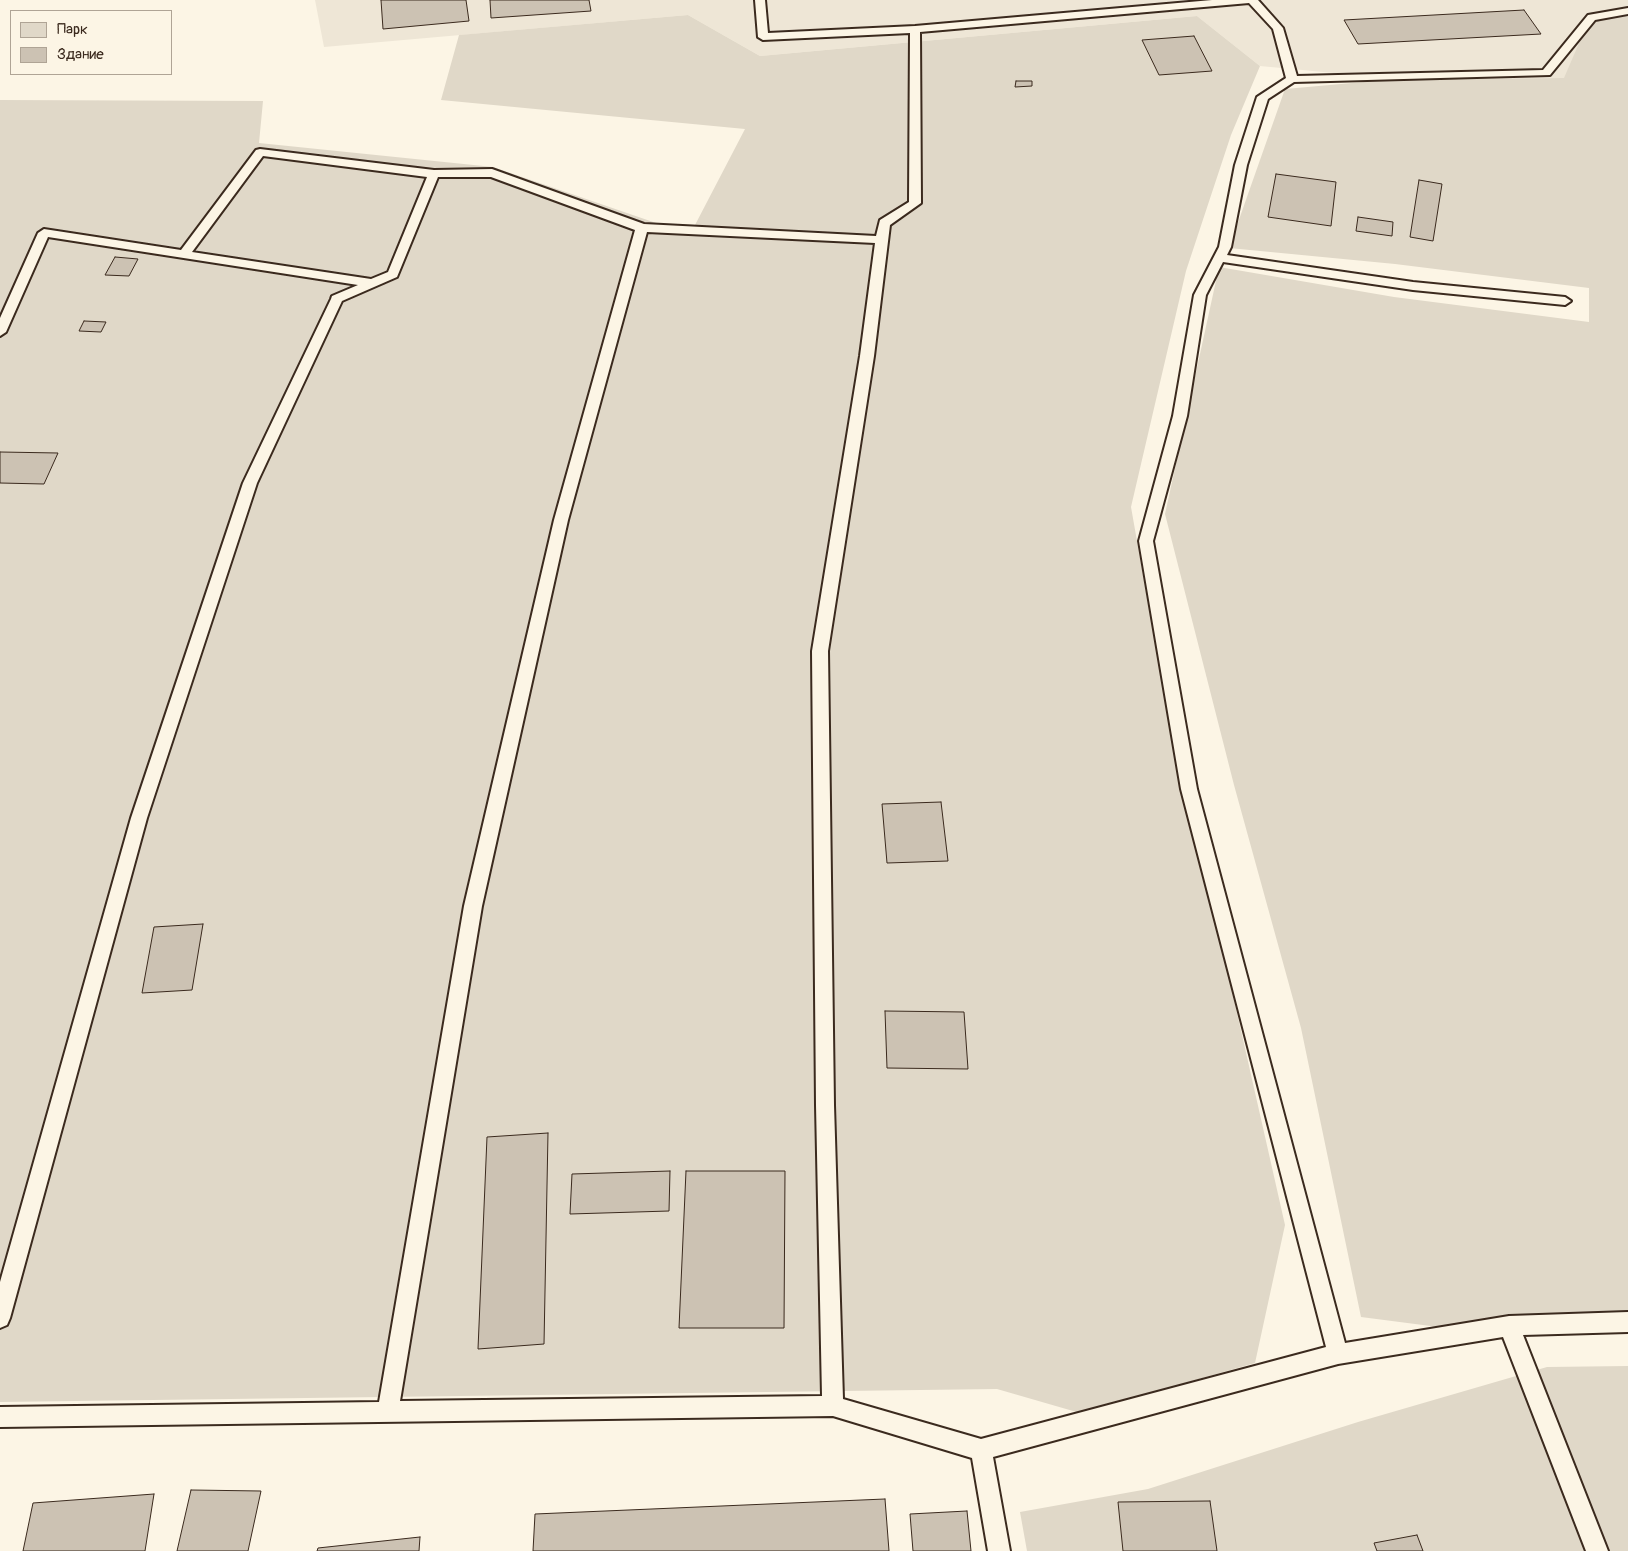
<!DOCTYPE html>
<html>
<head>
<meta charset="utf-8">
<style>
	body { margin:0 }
	#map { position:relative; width:1628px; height:1551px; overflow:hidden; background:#fcf5e5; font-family:Pangolin,sans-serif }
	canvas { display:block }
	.legend { position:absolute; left:10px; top:10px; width:162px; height:65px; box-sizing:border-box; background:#fcf5e5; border:1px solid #afa495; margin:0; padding:6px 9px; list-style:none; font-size:15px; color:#3b2a1e }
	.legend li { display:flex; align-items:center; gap:10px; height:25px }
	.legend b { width:25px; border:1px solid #afa495 }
</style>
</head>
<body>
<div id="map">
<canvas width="1628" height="1551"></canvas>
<ul class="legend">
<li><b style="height:14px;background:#e0d8c8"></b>Парк</li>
<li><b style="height:14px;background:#ccc2b3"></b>Здание</li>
</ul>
</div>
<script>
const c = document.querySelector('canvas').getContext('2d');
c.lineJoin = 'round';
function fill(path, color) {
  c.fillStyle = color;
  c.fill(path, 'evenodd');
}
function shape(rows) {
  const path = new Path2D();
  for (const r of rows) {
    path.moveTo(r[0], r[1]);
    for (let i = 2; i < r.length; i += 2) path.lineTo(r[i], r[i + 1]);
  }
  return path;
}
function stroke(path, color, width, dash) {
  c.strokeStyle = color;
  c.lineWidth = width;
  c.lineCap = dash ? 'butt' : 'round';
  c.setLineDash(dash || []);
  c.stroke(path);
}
const built = shape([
	[315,0,1628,0,1628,16,1592,14,1565,78,1397,79,1260,66,1197,16,760,56,688,15,324,47]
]);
const green = shape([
	[1592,13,1628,16,1628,1321,1446,1328,1361,1317,1301,1028,1234,785,1165,514,1219,267,1394,297,1589,322,1589,288,1395,264,1229,248,1285,89,1397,79,1564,78],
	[688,15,760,56,1197,16,1260,66,1231,135,1186,271,1131,507,1161,677,1285,1225,1255,1363,1080,1413,997,1389,0,1402,0,100,263,101,259,143,493,167,659,224,695,225,745,129,441,100,459,35],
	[1628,1366,1628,1551,1027,1551,1020,1512,1148,1489,1358,1422,1547,1367]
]);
const building = shape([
	[381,0,466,0,469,21,383,29,381,0],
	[490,0,589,0,591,11,491,18,490,0],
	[1524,10,1541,34,1358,44,1344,20,1524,10],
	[1194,36,1212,71,1159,75,1142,40,1194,36],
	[1016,81,1032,81,1032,86,1015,87,1016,81],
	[1276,174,1336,182,1331,226,1268,217,1276,174],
	[1419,180,1442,184,1433,241,1410,237,1419,180],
	[1358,217,1393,222,1392,236,1356,231,1358,217],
	[115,257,138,259,129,276,105,275,115,257],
	[84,321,106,322,101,332,79,331,84,321],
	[0,452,58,453,44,484,0,483,0,452],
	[941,802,948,861,887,863,882,804,941,802],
	[203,924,192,990,142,993,154,927,203,924],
	[885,1011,964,1012,968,1069,887,1068,885,1011],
	[548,1133,544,1344,478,1349,487,1137,548,1133],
	[670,1171,669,1211,570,1214,572,1174,670,1171],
	[686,1171,785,1171,784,1328,679,1328,686,1171],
	[191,1490,261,1491,248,1551,177,1551,191,1490],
	[154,1494,145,1551,23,1551,33,1503,154,1494],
	[885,1499,889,1551,533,1551,535,1514,885,1499],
	[1210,1501,1217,1551,1123,1551,1118,1502,1210,1501],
	[967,1511,971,1551,913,1551,910,1514,967,1511],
	[1417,1535,1423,1551,1377,1551,1374,1543,1417,1535],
	[420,1537,419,1551,317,1551,318,1548,420,1537]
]);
const service = shape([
	[755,0,765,0,768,33,915,26,1212,0,1258,0,1283,28,1297,76,1543,70,1588,15,1628,8,1628,14,1595,20,1550,75,1294,82,1268,99,1247,165,1231,247,1227,255,1413,282,1565,297,1571,301,1565,305,1413,290,1223,262,1206,295,1187,416,1153,541,1197,789,1345,1343,1509,1316,1628,1312,1628,1332,1523,1335,1608,1551,1586,1551,1503,1337,1338,1364,993,1457,1010,1551,988,1551,972,1458,833,1416,0,1427,0,1407,379,1402,464,906,554,520,635,230,491,177,438,177,397,277,342,301,257,483,147,818,10,1318,7,1325,0,1328,0,1282,131,818,243,483,331,299,332,296,358,285,48,237,6,332,0,336,0,318,38,233,44,229,181,250,256,150,260,149,434,170,492,169,644,224,876,236,880,220,909,202,910,33,763,40,758,37,755,0],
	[1249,3,1273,29,1286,78,1257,97,1235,165,1219,247,1194,295,1173,416,1139,541,1181,789,1326,1347,981,1439,843,1399,834,1105,828,651,874,356,890,225,921,203,920,32,1249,3],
	[263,156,427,177,388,272,371,279,192,252,263,156],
	[647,232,875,243,860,356,812,651,816,1105,822,1396,400,1401,482,906,568,520,647,232]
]);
fill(built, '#eee6d6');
fill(green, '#e0d8c8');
fill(building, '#ccc2b3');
stroke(building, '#3b2a1e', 1);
stroke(service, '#3b2a1e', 4);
fill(service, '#fcf5e5');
</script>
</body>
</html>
